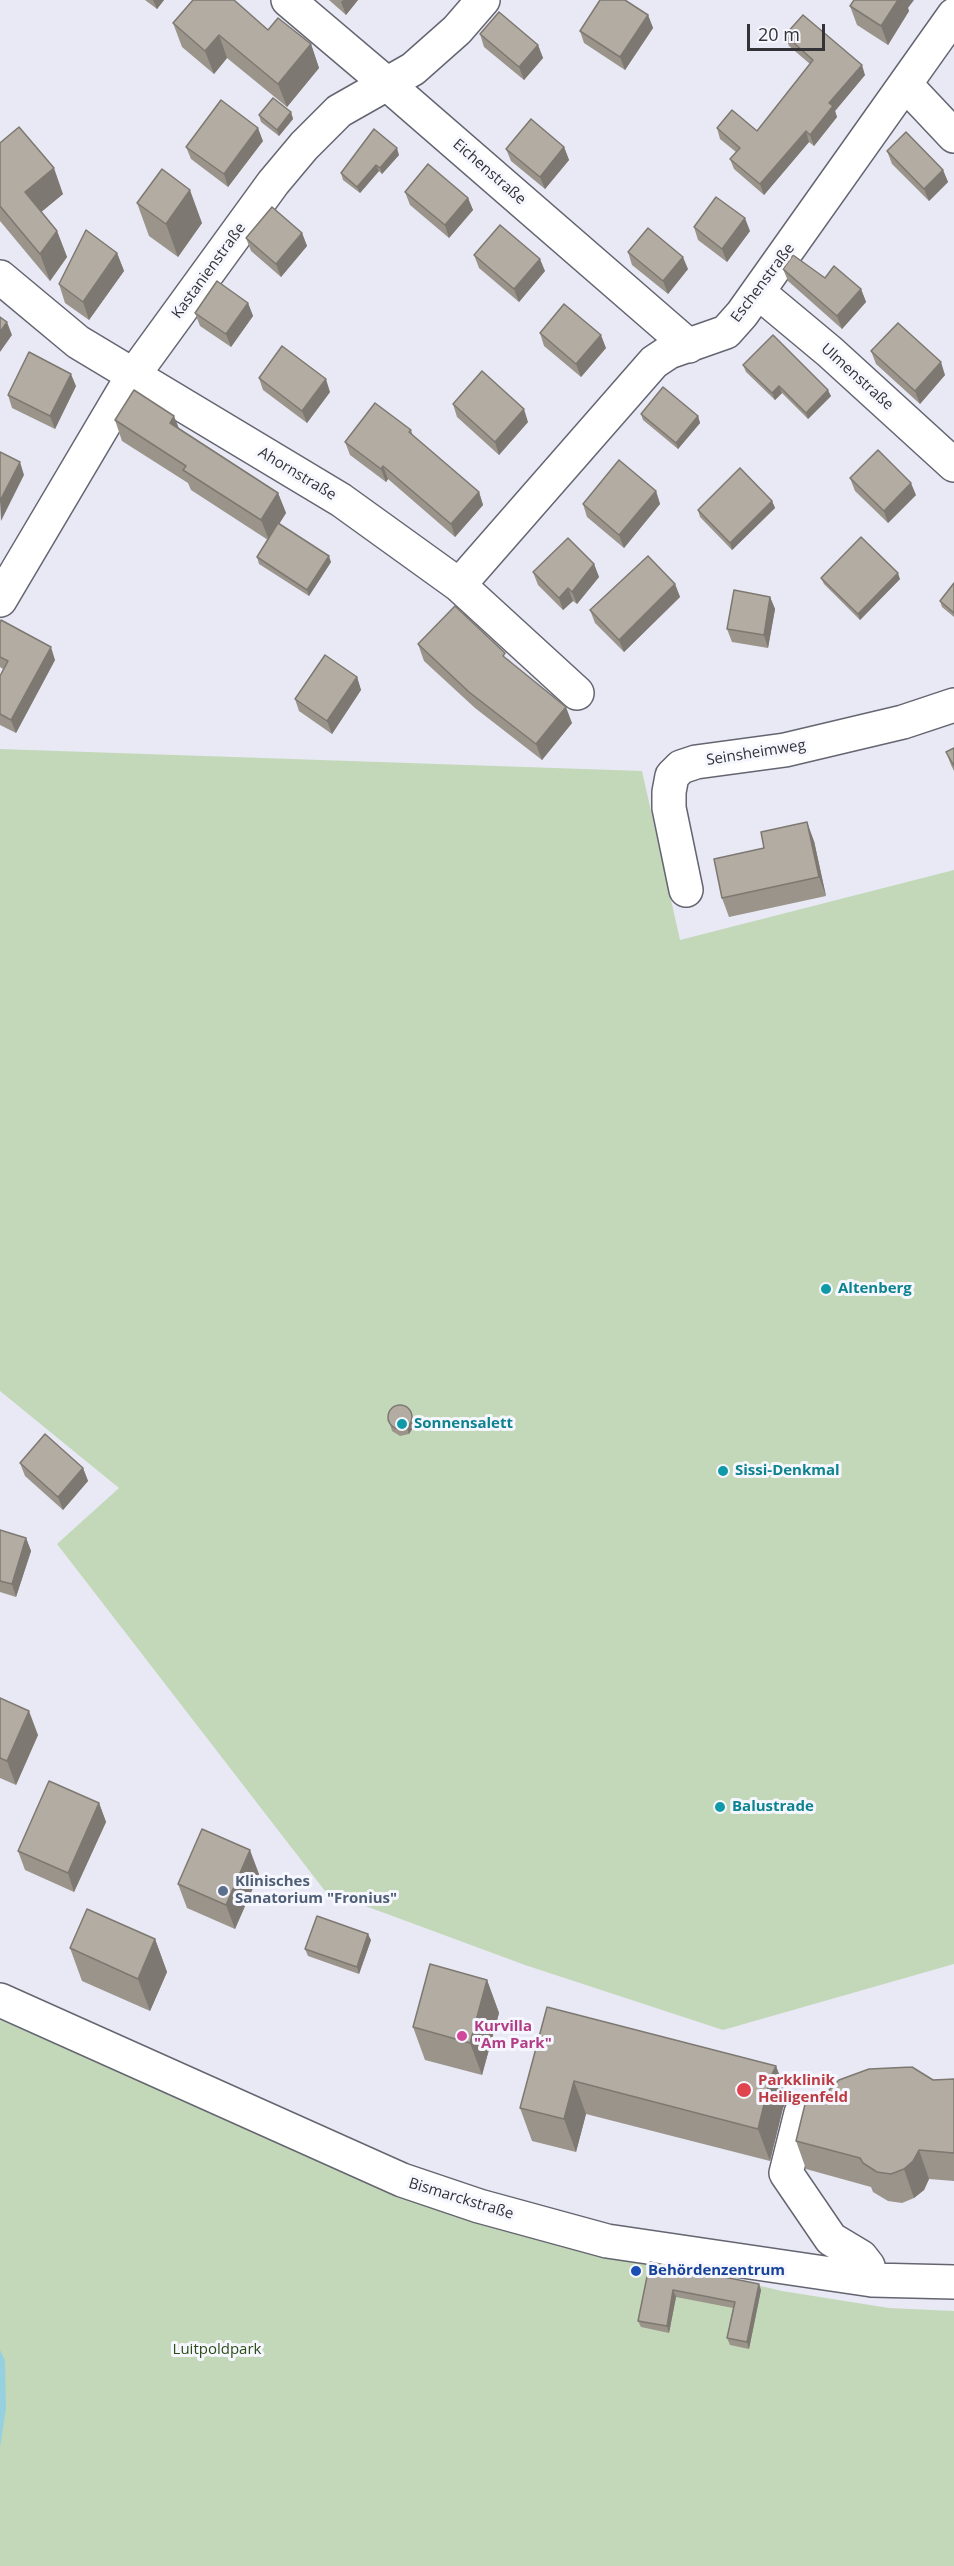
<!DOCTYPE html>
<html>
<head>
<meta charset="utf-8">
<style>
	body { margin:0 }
	#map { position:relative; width:954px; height:2566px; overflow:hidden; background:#e8e9f5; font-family:"Open Sans",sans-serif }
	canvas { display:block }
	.scale { position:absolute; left:747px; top:24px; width:78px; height:27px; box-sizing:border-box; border:3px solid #323237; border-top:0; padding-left:8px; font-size:18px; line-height:21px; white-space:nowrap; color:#323237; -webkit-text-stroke:4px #f6f7fe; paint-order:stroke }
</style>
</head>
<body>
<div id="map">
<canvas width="954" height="2566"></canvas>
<div class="scale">20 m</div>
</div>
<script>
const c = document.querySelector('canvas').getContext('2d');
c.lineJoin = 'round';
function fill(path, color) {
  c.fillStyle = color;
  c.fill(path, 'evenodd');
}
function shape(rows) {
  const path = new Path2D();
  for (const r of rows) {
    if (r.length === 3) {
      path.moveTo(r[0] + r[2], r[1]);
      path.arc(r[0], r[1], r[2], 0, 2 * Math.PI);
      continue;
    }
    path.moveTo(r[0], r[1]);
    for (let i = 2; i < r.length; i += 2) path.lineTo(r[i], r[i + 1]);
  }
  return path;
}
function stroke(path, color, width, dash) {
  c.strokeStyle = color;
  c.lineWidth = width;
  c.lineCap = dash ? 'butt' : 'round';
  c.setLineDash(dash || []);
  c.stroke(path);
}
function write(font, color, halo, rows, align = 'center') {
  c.font = font + ' "Open Sans",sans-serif';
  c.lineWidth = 6;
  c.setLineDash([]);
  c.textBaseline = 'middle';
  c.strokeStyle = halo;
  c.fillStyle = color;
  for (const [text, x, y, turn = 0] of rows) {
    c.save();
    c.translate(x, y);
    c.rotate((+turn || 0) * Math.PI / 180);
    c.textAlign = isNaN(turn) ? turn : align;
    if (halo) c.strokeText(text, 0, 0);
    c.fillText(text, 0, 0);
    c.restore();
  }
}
const green = shape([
	[0,749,642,771,680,940,954,870,954,1964,723,2030,525,1965,325,1891,57,1544,119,1488,0,1391],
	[0,2020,442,2211,782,2291,889,2308,954,2311,954,2566,0,2566]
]);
const water = shape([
	[0,2350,5,2360,6,2409,0,2448]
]);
const minor = shape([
	[288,0,386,83,689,346],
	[905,84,954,136],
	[0,277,78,342,341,500,459,585,577,693],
	[758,292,830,352,954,465],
	[459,585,654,362,669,352,726,332,742,314,954,15],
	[0,600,132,377,273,183,304,146,339,111,413,69,457,30,483,0],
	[686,890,669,808,669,792,672,776,681,767,696,762,785,750,903,722,954,705],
	[0,2000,402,2180,479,2206,607,2241,872,2280,954,2282],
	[801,2113,786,2173,831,2239,861,2257,868,2266,872,2280]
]);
const wall = shape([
	[145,0,164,0,157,9],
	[329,0,358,0,346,15],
	[850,6,908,8,909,11,888,45,857,25],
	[648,15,653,28,625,70,584,43,580,31],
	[173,23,268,30,311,44,319,68,287,107,227,58,214,74,182,47],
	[480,34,538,45,543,58,524,80,484,47],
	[785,35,865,75,835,111,837,117,814,146,809,142,764,195,734,169,730,159,736,152,720,139,717,128,757,131,810,64,789,46],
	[291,112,293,119,279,136,261,122,259,115],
	[263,141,228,187,191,159,186,147],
	[0,143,63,194,41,212,57,231,67,257,50,281,0,221],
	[564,147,569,160,545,189,511,161,506,149],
	[887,151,943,170,948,182,929,201,892,164],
	[399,155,382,174,379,171,360,193,343,180,341,173],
	[405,192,468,198,473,210,449,238,410,205],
	[137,203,202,223,178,257,149,236],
	[694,227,750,231,727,262,698,240],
	[302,233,307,246,281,277,251,251,246,238],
	[628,252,688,269,668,294,632,265],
	[117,253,124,271,89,320,65,303,59,284],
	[474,255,545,271,519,302,479,268],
	[783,269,825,278,861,289,866,302,842,329,788,281],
	[248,303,253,316,231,347,200,326,195,313],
	[540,333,606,348,581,377,544,346],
	[871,351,945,375,920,404,876,364],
	[743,365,831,396,808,419,782,393,775,400,746,372],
	[259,378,330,392,307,423,263,390],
	[76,386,55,429,12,408,8,395],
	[453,404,528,422,499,455,457,417],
	[641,414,698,416,700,423,678,449,643,420],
	[115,420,179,428,278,493,286,513,279,524,331,562,309,596,259,564,257,557,268,540,191,490,188,483,122,441],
	[411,430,413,436,479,492,483,505,455,537,388,479,386,482,350,455,345,442],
	[850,478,916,495,888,523,855,491],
	[656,491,660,504,624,548,587,517,583,504],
	[772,501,775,508,732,550,700,517,698,510],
	[594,564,599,577,577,604,573,601,563,610,538,585,533,572],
	[821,578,900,579,860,620,824,584],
	[954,583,954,617,942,607,940,601],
	[675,584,680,597,624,652,595,623,590,610],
	[770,597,775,609,768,648,732,642,727,629],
	[0,623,55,660,16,733,0,725,0,676,3,669,0,667],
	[418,644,508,659,572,723,542,760,475,708,424,661],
	[357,677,361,690,332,734,299,711,295,699],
	[954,748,954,771,951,765,946,752],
	[814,841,826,896,729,917,722,898,764,848],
	[410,1411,414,1426,409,1434,400,1436,392,1431,390,1424],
	[20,1463,83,1468,88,1481,63,1510,25,1476],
	[0,1530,26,1538,31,1551,16,1597,0,1592],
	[0,1698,38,1735,16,1785,0,1778],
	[99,1803,106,1822,74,1892,25,1870,18,1851],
	[259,1874,235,1929,187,1908,178,1884],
	[155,1939,167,1972,150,2011,82,1981,70,1948],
	[371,1940,359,1974,308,1956,305,1949],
	[487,1980,499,2013,482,2075,425,2060,413,2027],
	[547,2007,776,2066,788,2099,783,2108,770,2161,586,2114,576,2152,532,2141,520,2108],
	[954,2079,954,2181,929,2179,924,2190,914,2198,902,2203,888,2201,873,2192,871,2187,806,2169,796,2141,820,2099,933,2080],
	[650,2262,761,2290,749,2349,730,2345,727,2338,733,2308,676,2297,669,2333,641,2327,638,2321]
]);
const shadedWall = shape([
	[153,0,164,0,157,9],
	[343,0,358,0,346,15,341,2],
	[898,0,914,0,908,8,909,11,888,45,881,26],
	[648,15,653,28,625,70,620,57],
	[219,35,227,58,214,74,205,51],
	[311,44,319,68,287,107,278,84],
	[538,45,543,58,524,80,519,67],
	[862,65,865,75,835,111,837,117,814,146,810,135,829,103],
	[291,112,293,119,279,136,277,130],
	[258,128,263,141,228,187,224,174],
	[806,131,809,142,764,195,760,184],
	[564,147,569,160,545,189,540,177],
	[397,148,399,155,382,174,380,168],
	[376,165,379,171,360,193,357,187],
	[54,168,63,194,34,218,25,192],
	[943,170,948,182,929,201,924,189],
	[190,190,202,223,178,257,166,224],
	[468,198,473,210,449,238,445,225],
	[745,218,750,231,727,262,722,249],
	[57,231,67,257,50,281,40,254],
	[302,233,307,246,281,277,276,264],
	[117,253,124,271,89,320,83,302],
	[683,257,688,269,668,294,663,281],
	[540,259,545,271,519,302,514,289],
	[861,289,866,302,842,329,837,316],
	[248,303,253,316,231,347,226,334],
	[7,322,12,335,0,352,0,332],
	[601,335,606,348,581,377,576,364],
	[941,362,945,375,920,404,915,391],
	[71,374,76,386,55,429,50,416],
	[326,379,330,392,307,423,302,411],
	[779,386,782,393,775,400,772,393],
	[828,390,831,396,808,419,806,413],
	[524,409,528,422,499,455,495,442],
	[174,416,182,436,170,423],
	[698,416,700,423,678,449,676,443],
	[20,462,24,475,1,521,0,501],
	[383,466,388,479,386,482,381,469],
	[911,483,916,495,888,523,884,511],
	[656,491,660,504,624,548,619,535],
	[479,492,483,505,455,537,451,524],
	[278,493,286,513,269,540,261,520],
	[772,501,775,508,732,550,730,543],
	[329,556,331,562,309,596,307,590],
	[594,564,599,577,577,604,572,592],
	[898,573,900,579,860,620,858,614],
	[675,584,680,597,624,652,619,640],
	[568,588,573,601,563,610,559,598],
	[770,597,775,609,768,648,764,635],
	[51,647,55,660,16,733,11,720],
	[357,677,361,690,332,734,327,721],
	[566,707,572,723,542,760,536,744],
	[807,822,814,841,826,896,819,877],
	[410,1411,414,1426,409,1434,407,1428],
	[83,1468,88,1481,63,1510,58,1497],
	[26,1538,31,1551,16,1597,12,1584],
	[29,1711,38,1735,16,1785,7,1761],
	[99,1803,106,1822,74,1892,68,1873],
	[250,1850,259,1874,235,1929,226,1905],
	[368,1934,371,1940,359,1974,357,1967],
	[155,1939,167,1972,150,2011,138,1979],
	[487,1980,499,2013,482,2075,470,2043],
	[776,2066,788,2099,783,2108,770,2161,758,2129,771,2076],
	[574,2081,586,2114,576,2152,564,2119],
	[919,2150,929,2179,924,2190,914,2198,904,2169],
	[759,2284,761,2290,749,2349,747,2342],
	[673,2290,676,2297,669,2333,667,2326]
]);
const building = shape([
	[193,0,234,0,268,30,278,18,311,44,278,84,219,35,205,51,173,23,193,0],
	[600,0,625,0,648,15,620,57,580,31,600,0],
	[854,0,898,0,881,26,850,6,854,0],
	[499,12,538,45,519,67,480,34,499,12],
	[803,15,862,65,829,103,833,106,810,135,806,131,760,184,730,159,740,148,717,128,732,110,757,131,813,60,785,35,803,15],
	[273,98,291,112,277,130,259,115,273,98],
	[221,100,258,128,224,174,186,147,221,100],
	[531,119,564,147,540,177,506,149,531,119],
	[19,127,54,168,25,192,57,231,40,254,0,206,0,143,19,127],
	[374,129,397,148,380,168,376,165,357,187,341,173,374,129],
	[906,132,943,170,924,189,887,151,906,132],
	[428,164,468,198,445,225,405,192,428,164],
	[162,169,190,190,166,224,137,203,162,169],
	[716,197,745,218,722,249,694,227,716,197],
	[272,207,302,233,276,264,246,238,272,207],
	[500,225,540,259,514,289,474,255,500,225],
	[648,228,683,257,663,281,628,252,648,228],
	[86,230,117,253,83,302,59,284,86,230],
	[793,255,825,278,834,266,861,289,837,316,783,269,793,255],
	[217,281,248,303,226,334,195,313,217,281],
	[564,304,601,335,576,364,540,333,564,304],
	[0,317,7,322,0,332,0,317],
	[898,323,941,362,915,391,871,351,898,323],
	[773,335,828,390,806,413,779,386,772,393,743,365,773,335],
	[282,346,326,379,302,411,259,378,282,346],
	[29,352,71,374,50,416,8,395,29,352],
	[482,371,524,409,495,442,453,404,482,371],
	[663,387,698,416,676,443,641,414,663,387],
	[134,390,174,416,170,423,278,493,261,520,183,470,186,466,115,420,134,390],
	[375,403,411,430,409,432,479,492,451,524,383,466,381,469,345,442,375,403],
	[878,450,911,483,884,511,850,478,878,450],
	[0,452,20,462,0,501,0,452],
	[619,460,656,491,619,535,583,504,619,460],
	[740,468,772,501,730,543,698,510,740,468],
	[278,523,329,556,307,590,257,557,278,523],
	[861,537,898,573,858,614,821,578,861,537],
	[568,538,594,564,572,592,568,588,559,598,533,572,568,538],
	[648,556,675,584,619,640,590,610,648,556],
	[954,583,954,613,940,601,954,583],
	[734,590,770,597,764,635,727,629,734,590],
	[455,606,505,653,503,656,566,707,536,744,469,692,418,644,455,606],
	[1,620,51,647,11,720,0,714,0,676,8,661,0,657,0,623,1,620],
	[325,655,357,677,327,721,295,699,325,655],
	[954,748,954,766,946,752,954,748],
	[807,822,819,877,722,898,714,859,764,848,761,832,807,822],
	[400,1417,12],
	[45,1434,83,1468,58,1497,20,1463,45,1434],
	[0,1530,26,1538,12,1584,0,1581,0,1530],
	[0,1698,29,1711,7,1761,0,1758,0,1698],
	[49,1781,99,1803,68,1873,18,1851,49,1781],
	[202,1829,250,1850,226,1905,178,1884,202,1829],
	[87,1909,155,1939,138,1979,70,1948,87,1909],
	[317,1916,368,1934,357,1967,305,1949,317,1916],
	[430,1964,487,1980,470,2043,413,2027,430,1964],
	[547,2007,776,2066,771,2076,758,2129,574,2081,564,2119,520,2108,547,2007],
	[912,2067,933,2080,954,2079,954,2153,919,2150,913,2161,904,2169,891,2174,877,2172,863,2163,860,2158,796,2141,807,2096,820,2099,839,2080,869,2069,912,2067],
	[650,2262,759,2284,747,2342,727,2338,735,2302,673,2290,667,2326,638,2321,650,2262]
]);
const markers = [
	[826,1289,6,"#0f9aa8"],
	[402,1424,6,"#0f9aa8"],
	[723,1471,6,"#0f9aa8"],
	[720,1807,6,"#0f9aa8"],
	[223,1891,6,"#5c6f8a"],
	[462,2036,6,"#d1479c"],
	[744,2090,8,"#e0444e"],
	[636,2271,6,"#1a4fb4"]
];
const streetNames = [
	["Eichenstraße",489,172,41],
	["Kastanienstraße",209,271,-54],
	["Eschenstraße",763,283,-53],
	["Ulmenstraße",857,377,42],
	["Ahornstraße",297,474,31],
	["Seinsheimweg",756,753,-9],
	["Bismarckstraße",461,2199,17]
];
const cultureNames = [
	["Altenberg",838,1289],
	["Sonnensalett",414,1424],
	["Sissi-Denkmal",735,1471],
	["Balustrade",732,1807]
];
const serviceNames = [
	["Klinisches",235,1882],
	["Sanatorium \"Fronius\"",235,1899]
];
const hotelNames = [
	["Kurvilla",474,2027],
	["\"Am Park\"",474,2044]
];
const healthNames = [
	["Parkklinik",758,2081],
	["Heiligenfeld",758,2098]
];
const transitNames = [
	["Behördenzentrum",648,2271]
];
const parkNames = [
	["Luitpoldpark",217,2350]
];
fill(green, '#c3d8b8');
fill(water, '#97d1e0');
stroke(minor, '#646570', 36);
stroke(minor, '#fff', 33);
fill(wall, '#9a948b');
fill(shadedWall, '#7d7871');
fill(building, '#b3aca2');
stroke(building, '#7d7871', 1.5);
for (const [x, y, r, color] of markers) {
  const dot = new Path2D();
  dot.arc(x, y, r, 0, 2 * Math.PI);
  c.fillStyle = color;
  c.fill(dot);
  stroke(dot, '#f6f7fe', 2);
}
write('15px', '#323237', '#f6f7fe', streetNames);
write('bold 15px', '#0d838f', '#f6f7fe', cultureNames, 'left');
write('bold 15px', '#4e5e75', '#f6f7fe', serviceNames, 'left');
write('bold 15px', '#b23c85', '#f6f7fe', hotelNames, 'left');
write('bold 15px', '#be3a42', '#f6f7fe', healthNames, 'left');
write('bold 15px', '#164399', '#f6f7fe', transitNames, 'left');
write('15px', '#2c4e15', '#f6f7fe', parkNames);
</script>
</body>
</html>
